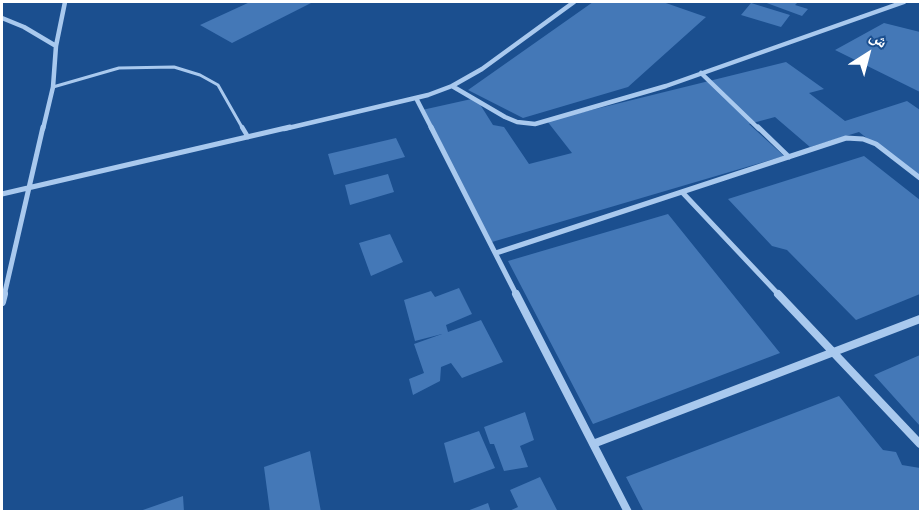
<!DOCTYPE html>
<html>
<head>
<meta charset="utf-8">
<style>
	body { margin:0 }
	#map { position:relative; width:922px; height:513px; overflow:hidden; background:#1b4f8f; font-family:"Alegreya Sans","Noto Naskh Arabic",sans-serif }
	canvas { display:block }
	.frame { position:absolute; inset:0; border:3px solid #fff; pointer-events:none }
	.north { position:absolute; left:838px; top:24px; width:60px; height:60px; -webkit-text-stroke:4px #1b4f8f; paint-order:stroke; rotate:36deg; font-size:16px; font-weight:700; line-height:24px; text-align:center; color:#fff }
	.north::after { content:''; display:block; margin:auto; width:21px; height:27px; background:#fff; clip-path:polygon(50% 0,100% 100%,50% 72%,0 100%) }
</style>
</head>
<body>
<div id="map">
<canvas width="922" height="513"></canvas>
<div class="frame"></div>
<div class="north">ش</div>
</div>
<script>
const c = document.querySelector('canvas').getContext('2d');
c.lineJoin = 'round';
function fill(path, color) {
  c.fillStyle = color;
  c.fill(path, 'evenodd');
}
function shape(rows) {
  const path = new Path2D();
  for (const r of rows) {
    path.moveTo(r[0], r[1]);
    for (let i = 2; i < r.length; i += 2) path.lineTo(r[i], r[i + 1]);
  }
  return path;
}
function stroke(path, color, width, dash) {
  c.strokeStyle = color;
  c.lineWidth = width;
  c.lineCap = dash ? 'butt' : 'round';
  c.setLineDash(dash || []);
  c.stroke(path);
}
const building = shape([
	[250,2,313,2,232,43,200,25],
	[593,2,663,2,706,17,628,87,523,118,468,90],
	[764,2,798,2,795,5,808,9,802,16],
	[751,3,790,15,781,27,741,15],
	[884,23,920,32,920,92,835,50],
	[786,62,824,89,809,93,845,121,907,101,920,110,920,179,859,132,810,147,775,117,749,124,784,156,492,242,422,110,476,98,493,125,504,127,529,164,572,153,547,121],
	[396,138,405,157,334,175,328,154],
	[864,156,920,200,920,294,856,320,787,250,772,246,728,199],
	[388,174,394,192,350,205,345,185],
	[668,214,780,353,593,424,508,261],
	[390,234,403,262,371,276,359,243],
	[459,288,472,314,446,325,448,332,481,320,503,362,462,378,451,363,441,367,440,381,413,395,409,379,424,373,414,344,442,334,415,341,404,300,431,291,435,297],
	[920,355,920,426,874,375],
	[839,396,883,450,896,452,902,465,920,468,920,512,644,512,626,477],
	[525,412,534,440,520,446,528,467,504,471,494,444,490,444,484,427],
	[479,431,495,468,454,483,444,443],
	[310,451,321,512,270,512,264,467],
	[540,477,558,512,507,512,518,507,510,490],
	[183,496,184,512,140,512,140,511],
	[488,503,491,512,467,512,467,511]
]);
const serviceFar1 = shape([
	[53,87,119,68,174,67,200,75,218,85,243,129]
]);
const service = shape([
	[242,127,248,137]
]);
const minorFar2 = shape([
	[2,18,24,27,56,46],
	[701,73,759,129],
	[452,86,505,117,517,122,535,124,666,86,904,2],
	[416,98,432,129],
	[43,129,53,87,56,46,65,2],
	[284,129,428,95,452,86,482,69,574,2]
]);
const minorFar1 = shape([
	[431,127,517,296],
	[758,127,789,157],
	[682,192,780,296],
	[2,194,290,127],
	[496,253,846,138,863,139,876,144,920,178],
	[4,296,43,127]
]);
const minor = shape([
	[516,294,628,512],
	[778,294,920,444],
	[2,302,4,294],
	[593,444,920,319]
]);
fill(building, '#4478b7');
stroke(serviceFar1, '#a9c9ee', 3);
stroke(service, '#a9c9ee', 4.5);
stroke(minorFar2, '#a9c9ee', 4.5);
stroke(minorFar1, '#a9c9ee', 5);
stroke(minor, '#a9c9ee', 8);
</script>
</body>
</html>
